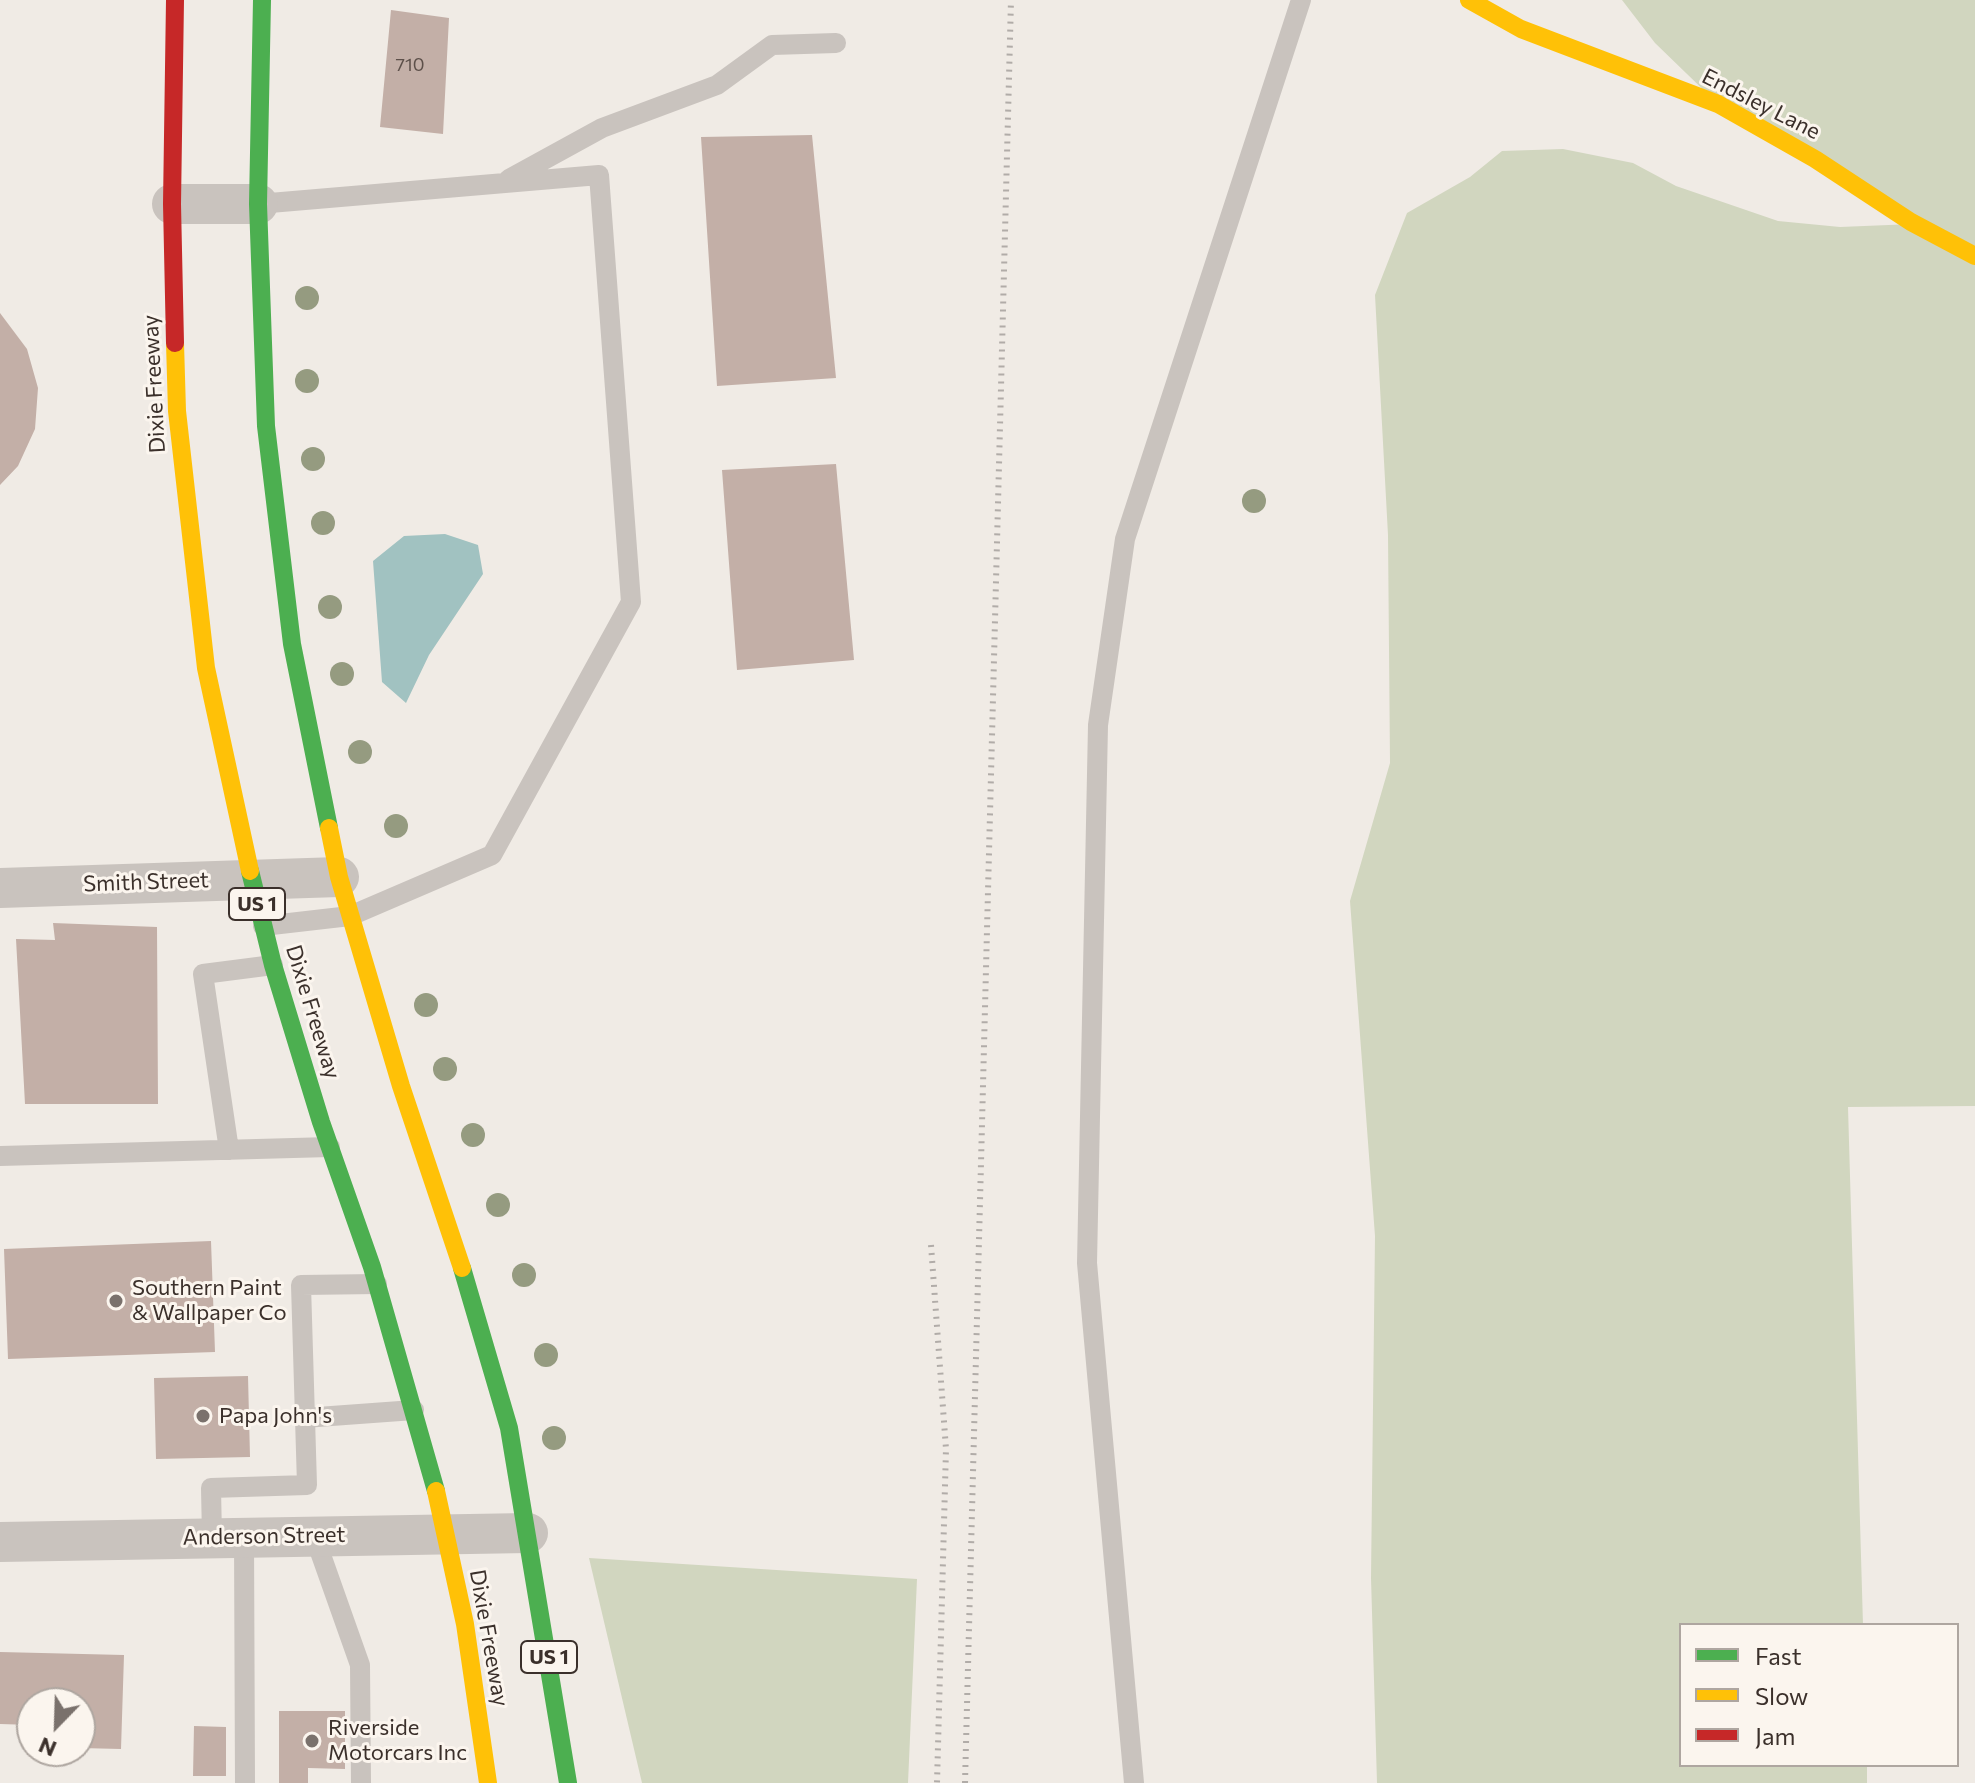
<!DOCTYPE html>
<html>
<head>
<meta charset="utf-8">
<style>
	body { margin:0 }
	#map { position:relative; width:1975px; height:1783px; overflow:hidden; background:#f0ebe5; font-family:Commissioner,sans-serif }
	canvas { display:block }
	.legend { position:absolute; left:1679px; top:1623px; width:280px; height:144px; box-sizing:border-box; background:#fbf5ee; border:2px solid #aea6a0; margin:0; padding:10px 14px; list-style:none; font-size:24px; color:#3b302b }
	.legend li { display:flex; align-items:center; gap:16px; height:40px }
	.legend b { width:40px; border:2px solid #aea6a0 }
	.north { position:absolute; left:16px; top:1687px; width:80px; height:80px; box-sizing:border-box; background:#fbf5ee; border:2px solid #aea6a0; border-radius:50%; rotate:203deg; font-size:22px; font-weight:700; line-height:32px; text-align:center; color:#3b302b }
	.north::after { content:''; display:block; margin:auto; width:28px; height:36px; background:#7a716c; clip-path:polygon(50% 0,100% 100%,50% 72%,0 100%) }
</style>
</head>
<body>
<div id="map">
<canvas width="1975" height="1783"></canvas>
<ul class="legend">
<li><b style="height:10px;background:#4caf50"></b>Fast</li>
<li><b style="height:10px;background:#ffc107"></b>Slow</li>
<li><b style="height:10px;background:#c62828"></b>Jam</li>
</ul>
<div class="north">N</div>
</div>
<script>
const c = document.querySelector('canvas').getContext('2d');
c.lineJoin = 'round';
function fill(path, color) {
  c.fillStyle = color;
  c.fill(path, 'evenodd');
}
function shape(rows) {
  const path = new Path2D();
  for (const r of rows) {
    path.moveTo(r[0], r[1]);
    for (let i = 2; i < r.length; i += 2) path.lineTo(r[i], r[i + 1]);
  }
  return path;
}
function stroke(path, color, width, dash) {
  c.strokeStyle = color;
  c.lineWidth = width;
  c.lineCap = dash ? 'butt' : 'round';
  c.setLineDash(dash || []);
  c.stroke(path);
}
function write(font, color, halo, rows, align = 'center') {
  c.font = font + ' Commissioner,sans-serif';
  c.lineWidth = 6;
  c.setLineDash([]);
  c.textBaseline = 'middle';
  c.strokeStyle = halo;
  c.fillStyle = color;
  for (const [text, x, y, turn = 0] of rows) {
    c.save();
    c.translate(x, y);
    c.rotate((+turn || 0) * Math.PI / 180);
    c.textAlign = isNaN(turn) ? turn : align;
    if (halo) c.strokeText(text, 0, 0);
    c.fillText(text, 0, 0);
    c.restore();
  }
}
const green = shape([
	[1622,0,1975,0,1975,1106,1848,1107,1863,1625,1681,1625,1681,1765,1867,1765,1867,1783,1377,1783,1371,1578,1375,1236,1350,901,1390,763,1388,535,1375,295,1407,213,1470,177,1502,151,1563,149,1633,163,1676,186,1778,221,1840,227,1913,224,1718,104,1655,43],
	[589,1558,917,1579,908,1783,642,1783]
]);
const water = shape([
	[445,534,478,545,483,574,429,655,406,703,382,682,373,561,404,536]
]);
const building = shape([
	[391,10,449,18,443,134,380,127],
	[812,135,836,378,717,386,701,137],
	[0,313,27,349,38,388,35,429,18,466,0,485],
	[836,464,854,660,737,670,722,470],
	[53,923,157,927,158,1104,25,1104,16,939,55,940],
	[211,1241,215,1352,8,1359,4,1249],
	[248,1376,250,1457,156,1459,154,1378],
	[0,1652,124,1655,121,1749,80,1748,80,1703,32,1703,32,1725,0,1724],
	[279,1711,345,1711,345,1769,308,1768,308,1783,279,1783],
	[194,1726,226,1727,226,1776,193,1776]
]);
const lane = shape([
	[509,179,602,128,717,85,772,45,836,43],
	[258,204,599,175,631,602,492,855,350,916,263,926],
	[229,1150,203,974,273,965],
	[0,1156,330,1147],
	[304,1418,414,1410],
	[314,1535,360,1665,361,1783],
	[212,1537,211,1488,307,1485,301,1285,377,1284],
	[244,1537,245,1783],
	[1134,1783,1087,1263,1098,725,1125,539,1301,0]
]);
const street = shape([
	[172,204,258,204],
	[0,888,339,877],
	[0,1542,528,1533]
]);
const fast = shape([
	[262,0,258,204,266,426,292,644,329,828],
	[250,871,273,965,321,1122,372,1267,436,1491],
	[462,1268,509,1428,568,1783]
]);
const slow = shape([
	[1469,0,1521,29,1718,104,1815,159,1911,222,1975,256],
	[175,343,177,411,206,668,250,871],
	[329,828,339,877,401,1086,462,1268],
	[436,1491,465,1624,488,1783]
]);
const jam = shape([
	[175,0,172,204,175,343]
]);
const rail = shape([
	[931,1245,946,1449,937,1783],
	[965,1783,1011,0]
]);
const trees = [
	[307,298],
	[307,381],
	[313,459],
	[1254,501],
	[323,523],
	[330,607],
	[342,674],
	[360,752],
	[396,826],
	[426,1005],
	[445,1069],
	[473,1135],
	[498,1205],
	[524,1275],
	[546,1355],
	[554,1438]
];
const markers = [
	[116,1301,8,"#7a716c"],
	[203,1416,8,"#7a716c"],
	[312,1741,8,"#7a716c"]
];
const numberNames = [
	["710",410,65]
];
const shields = [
	[257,904,56],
	[549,1657,56]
];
const shieldNames = [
	["US 1",257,904],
	["US 1",549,1657]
];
const streetNames = [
	["Endsley Lane",1761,104,27],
	["Dixie Freeway",154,384,-93],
	["Smith Street",146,882,-2],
	["Dixie Freeway",313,1012,73],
	["Anderson Street",264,1536,-1],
	["Dixie Freeway",489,1638,80]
];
const poiNames = [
	["Southern Paint",132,1288],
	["& Wallpaper Co",132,1313],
	["Papa John's",219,1416],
	["Riverside",328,1728],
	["Motorcars Inc",328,1753]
];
fill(green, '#d1d6bf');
fill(water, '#a1c2c1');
fill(building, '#c3afa7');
stroke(lane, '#c9c3be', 20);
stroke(street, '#c9c3be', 40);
stroke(fast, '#4caf50', 18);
stroke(slow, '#ffc107', 18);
stroke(jam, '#c62828', 18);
stroke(rail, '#b1aca8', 6, [2, 6]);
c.fillStyle = '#959b80';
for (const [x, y] of trees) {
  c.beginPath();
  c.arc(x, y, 12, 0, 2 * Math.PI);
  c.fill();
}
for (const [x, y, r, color] of markers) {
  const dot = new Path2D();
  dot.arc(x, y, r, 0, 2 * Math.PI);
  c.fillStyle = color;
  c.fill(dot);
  stroke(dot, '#fbf5ee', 3);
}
write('18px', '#5d504a', null, numberNames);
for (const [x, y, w] of shields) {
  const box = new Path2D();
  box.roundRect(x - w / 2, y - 16, w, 32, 6);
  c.fillStyle = '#fbf5ee';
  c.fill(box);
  stroke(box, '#3b302b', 2);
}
write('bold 20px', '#3b302b', null, shieldNames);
write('22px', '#3b302b', '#fbf5ee', streetNames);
write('22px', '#3b302b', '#fbf5ee', poiNames, 'left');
</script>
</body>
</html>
